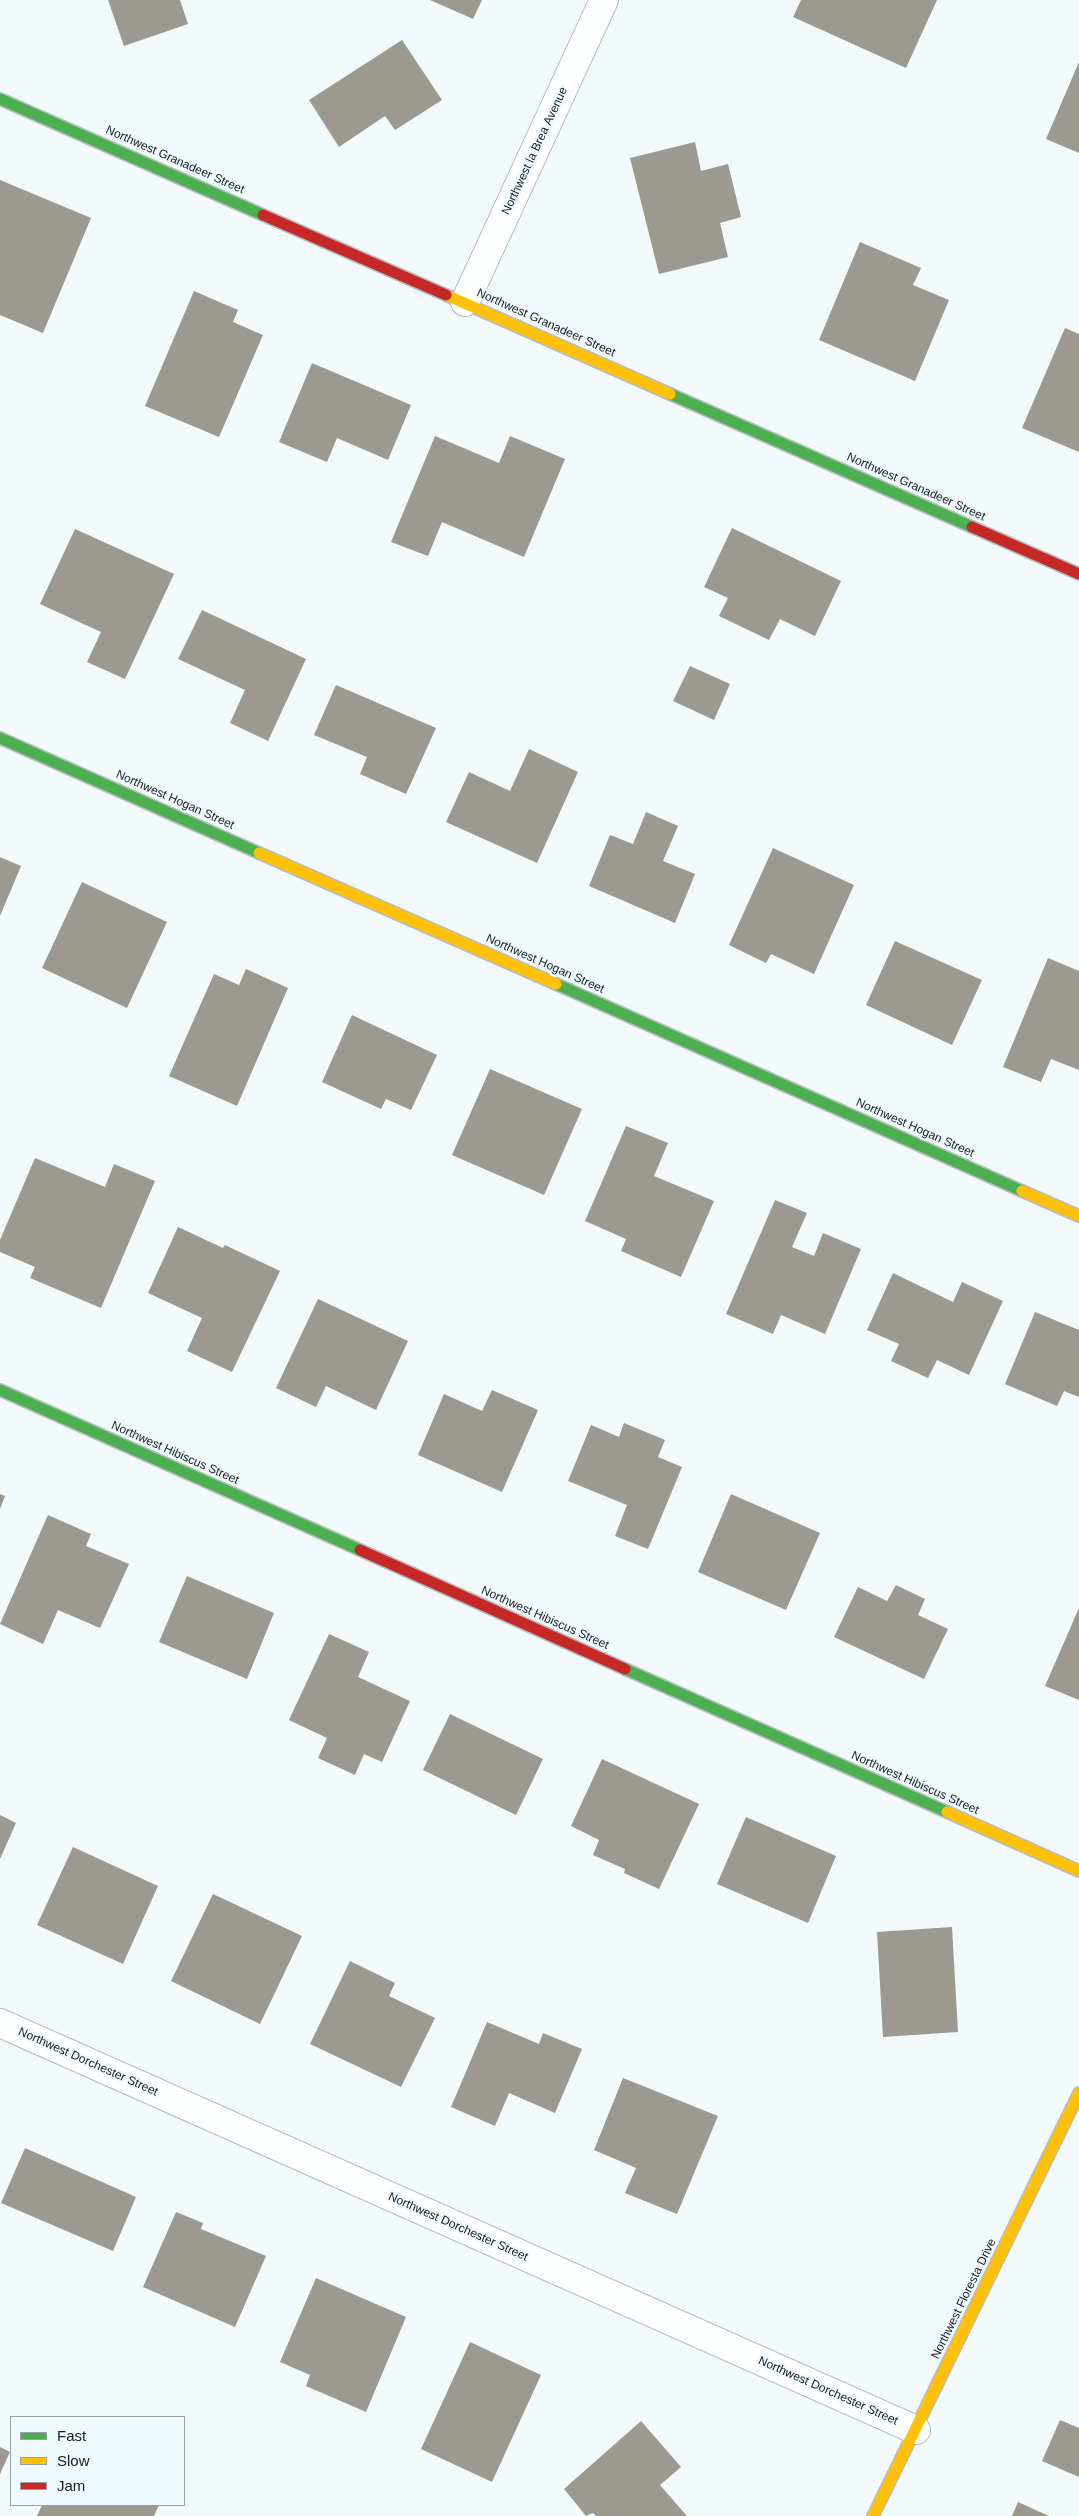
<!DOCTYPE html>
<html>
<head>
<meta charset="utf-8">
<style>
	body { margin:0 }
	#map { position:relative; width:1079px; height:2516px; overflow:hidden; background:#f2f9fa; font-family:Helvetica,sans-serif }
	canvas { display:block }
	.legend { position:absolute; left:10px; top:2416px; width:175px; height:90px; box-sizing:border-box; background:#effafe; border:1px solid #98a2a5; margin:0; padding:6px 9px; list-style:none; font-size:15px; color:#161d1f }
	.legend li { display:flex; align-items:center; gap:10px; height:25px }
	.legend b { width:25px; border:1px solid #98a2a5 }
</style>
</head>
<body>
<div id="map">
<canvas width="1079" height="2516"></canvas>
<ul class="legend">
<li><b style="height:6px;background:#4caf50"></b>Fast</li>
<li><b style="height:6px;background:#ffc107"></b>Slow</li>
<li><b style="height:6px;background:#c62828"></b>Jam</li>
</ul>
</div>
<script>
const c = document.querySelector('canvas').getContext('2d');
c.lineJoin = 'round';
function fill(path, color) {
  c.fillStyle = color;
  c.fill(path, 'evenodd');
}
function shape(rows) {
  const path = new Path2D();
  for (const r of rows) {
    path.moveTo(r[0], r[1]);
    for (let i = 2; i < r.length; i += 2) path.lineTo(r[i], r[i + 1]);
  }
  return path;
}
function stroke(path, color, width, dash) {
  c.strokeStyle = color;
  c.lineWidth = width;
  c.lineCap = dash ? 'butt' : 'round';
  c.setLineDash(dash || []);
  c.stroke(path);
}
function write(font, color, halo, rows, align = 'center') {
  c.font = font + ' Helvetica,sans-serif';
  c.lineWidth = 5;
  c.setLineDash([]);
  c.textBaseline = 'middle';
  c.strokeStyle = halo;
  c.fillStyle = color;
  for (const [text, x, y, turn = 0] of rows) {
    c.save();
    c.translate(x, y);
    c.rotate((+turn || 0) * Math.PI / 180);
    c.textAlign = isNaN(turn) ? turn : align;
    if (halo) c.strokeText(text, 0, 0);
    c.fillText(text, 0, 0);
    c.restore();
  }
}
const building = shape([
	[108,0,180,0,188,24,124,46],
	[430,0,482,0,473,19],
	[801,0,937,0,906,68,793,17],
	[402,40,442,100,395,130,385,116,339,147,309,100],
	[1079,62,1079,153,1046,139],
	[695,142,701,171,728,164,741,217,720,223,728,257,659,274,630,158],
	[0,180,91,218,43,333,0,315],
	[860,242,921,268,913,285,949,300,915,381,819,340],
	[194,291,238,310,233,322,263,335,219,437,145,406],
	[1065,328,1079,334,1079,452,1022,428],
	[312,363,411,405,388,460,337,438,327,462,279,442],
	[435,436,499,463,510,436,565,459,524,557,442,522,428,556,391,542],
	[732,528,841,581,815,636,780,619,769,640,719,616,728,598,704,587],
	[75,529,174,574,125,679,87,662,101,632,40,604],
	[202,610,306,659,268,741,230,723,245,690,178,659],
	[690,666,730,684,714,720,673,701],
	[336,685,436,728,406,794,360,774,367,757,314,735],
	[529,749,578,772,537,863,446,822,469,772,510,791],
	[646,812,678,826,663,861,695,874,675,923,589,886,610,835,633,844],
	[773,848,854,885,814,974,771,954,766,963,729,945],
	[0,857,21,866,0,916],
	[82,882,167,922,127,1008,42,968],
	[895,941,982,980,952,1045,866,1005],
	[1048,958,1079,971,1079,1070,1051,1059,1041,1082,1003,1067],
	[246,969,288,988,237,1106,169,1076,214,974,239,985],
	[352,1015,437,1055,411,1110,386,1099,381,1109,322,1082],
	[490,1069,582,1109,544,1195,452,1155],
	[626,1126,668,1143,654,1176,714,1201,681,1277,621,1251,626,1239,585,1221],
	[35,1158,105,1187,114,1164,155,1181,101,1308,30,1278,35,1267,0,1252,0,1240],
	[775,1200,807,1213,792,1247,814,1256,823,1233,861,1249,825,1334,781,1315,773,1334,726,1314],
	[178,1227,223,1248,225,1245,280,1271,232,1372,187,1351,202,1318,148,1293],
	[893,1273,953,1302,962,1282,1003,1301,969,1375,937,1360,928,1378,891,1361,899,1344,867,1330],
	[318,1299,408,1341,376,1410,326,1386,316,1407,276,1388],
	[1035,1312,1079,1330,1079,1397,1064,1391,1057,1406,1005,1384],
	[492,1390,538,1410,502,1492,418,1455,444,1394,482,1411],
	[624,1423,665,1440,658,1457,682,1467,648,1549,615,1536,627,1505,568,1481,591,1425,619,1437],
	[0,1494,5,1496,0,1509],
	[731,1494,820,1533,786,1610,698,1572],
	[48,1515,91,1534,86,1546,129,1564,100,1628,58,1610,43,1644,0,1624],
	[187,1576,274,1613,247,1679,159,1642],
	[896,1585,925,1599,918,1615,948,1629,924,1679,834,1637,858,1587,887,1601],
	[1079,1608,1079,1700,1045,1686],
	[329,1634,369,1652,358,1677,410,1701,382,1762,364,1754,355,1775,318,1758,327,1738,289,1720],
	[450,1714,543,1759,516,1815,423,1770],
	[602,1759,699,1804,659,1889,624,1873,625,1869,593,1855,599,1840,571,1826],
	[0,1815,16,1823,0,1859],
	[746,1817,836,1856,808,1923,717,1884],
	[73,1847,158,1886,123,1964,37,1925],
	[213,1894,302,1936,260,2024,171,1981],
	[952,1927,958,2032,883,2037,877,1932],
	[350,1961,395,1983,389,1996,435,2018,401,2087,310,2044],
	[487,2022,539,2044,543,2033,582,2049,555,2113,509,2093,495,2126,451,2107],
	[623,2078,718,2116,677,2214,625,2193,636,2168,594,2150],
	[25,2148,136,2197,113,2251,1,2203],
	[176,2212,203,2223,201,2229,266,2256,235,2327,143,2287],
	[316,2278,406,2317,366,2412,306,2386,310,2375,280,2362],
	[470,2342,541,2375,492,2482,421,2449],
	[1060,2420,1079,2428,1079,2477,1042,2461],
	[641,2421,681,2467,660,2485,687,2516,596,2516,593,2513,586,2516,564,2489],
	[0,2447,10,2452,0,2474],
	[1018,2502,1049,2516,1012,2516],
	[42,2505,159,2505,154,2516,37,2516]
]);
const street = shape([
	[465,302,604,0],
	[0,2023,916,2430]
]);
const fast = shape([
	[0,99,263,215],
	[670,394,972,527],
	[0,738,259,853],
	[556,984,1022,1191],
	[0,1390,360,1550],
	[625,1669,947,1812]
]);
const slow = shape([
	[446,295,670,394],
	[259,853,556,984],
	[1022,1191,1079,1216],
	[947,1812,1079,1871],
	[873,2516,1079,2093]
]);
const jam = shape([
	[263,215,446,295],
	[972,527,1079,574],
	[360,1550,625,1669]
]);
const streetNames = [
	["Northwest la Brea Avenue",535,151,-65],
	["Northwest Granadeer Street",175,160,24],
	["Northwest Granadeer Street",546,323,24],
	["Northwest Granadeer Street",916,487,24],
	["Northwest Hogan Street",175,800,24],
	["Northwest Hogan Street",545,964,24],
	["Northwest Hogan Street",915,1128,24],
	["Northwest Hibiscus Street",175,1453,24],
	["Northwest Hibiscus Street",545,1618,24],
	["Northwest Hibiscus Street",915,1783,24],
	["Northwest Dorchester Street",88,2062,24],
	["Northwest Dorchester Street",458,2227,24],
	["Northwest Floresta Drive",964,2299,-64],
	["Northwest Dorchester Street",828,2391,24]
];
fill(building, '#9c9990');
stroke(street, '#b6bcbf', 30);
stroke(fast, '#b6bcbf', 14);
stroke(slow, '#b6bcbf', 14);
stroke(jam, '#b6bcbf', 14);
stroke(street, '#fdfefe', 28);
stroke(fast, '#4caf50', 11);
stroke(slow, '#ffc107', 11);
stroke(jam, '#c62828', 11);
write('12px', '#161d1f', '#effafe', streetNames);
</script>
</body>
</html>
